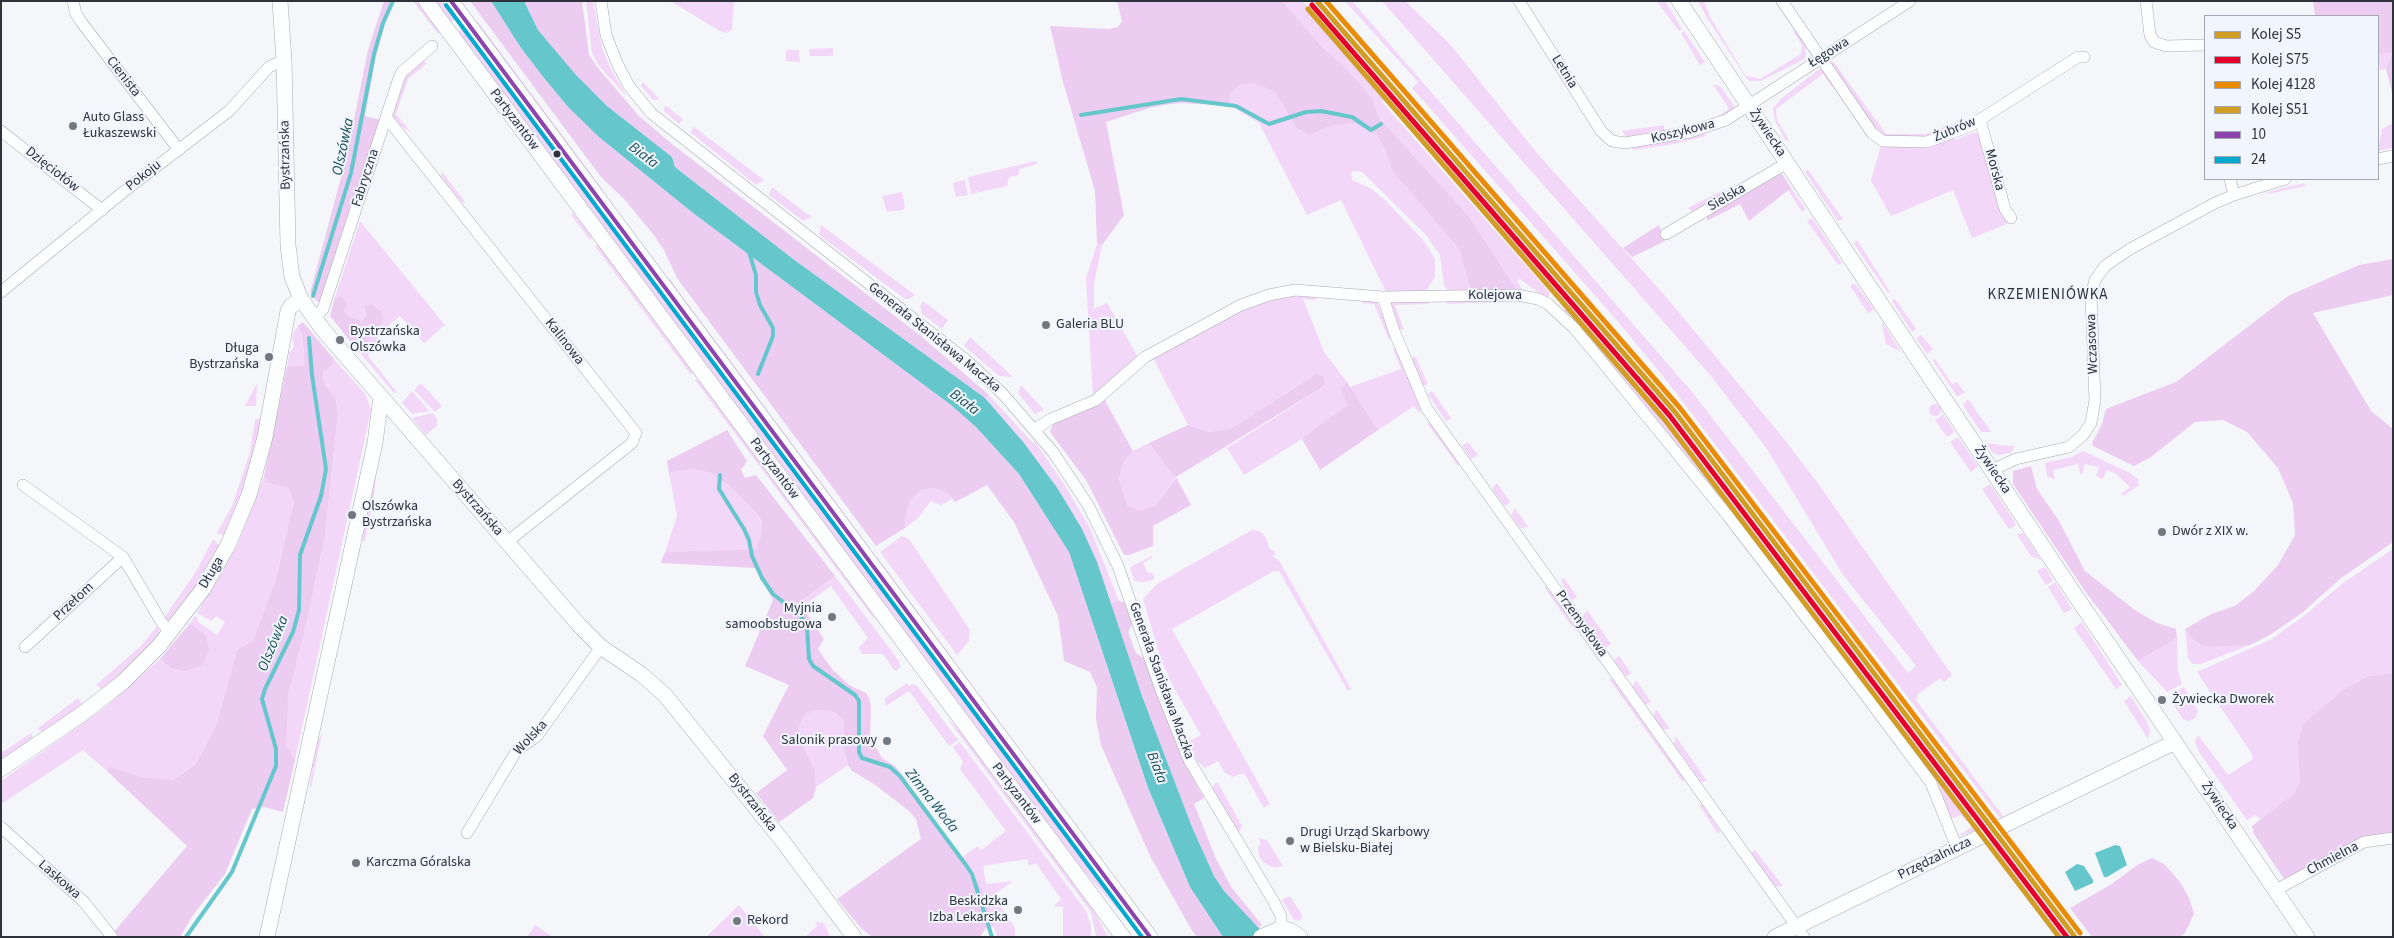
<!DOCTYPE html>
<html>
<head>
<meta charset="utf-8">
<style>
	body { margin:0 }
	#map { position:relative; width:2394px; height:938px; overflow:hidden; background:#f4f6fa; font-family:"Source Sans 3",sans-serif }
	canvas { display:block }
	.frame { position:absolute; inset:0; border:2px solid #2e323b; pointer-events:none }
	.legend { position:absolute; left:2204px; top:15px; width:175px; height:165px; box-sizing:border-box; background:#f0f5fe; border:1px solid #a2a7b0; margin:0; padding:6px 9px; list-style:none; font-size:15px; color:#2e323b }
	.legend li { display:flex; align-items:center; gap:10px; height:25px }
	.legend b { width:25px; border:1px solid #a2a7b0 }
</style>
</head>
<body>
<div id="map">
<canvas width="2394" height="938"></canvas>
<div class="frame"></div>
<ul class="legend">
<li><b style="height:6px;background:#d29d25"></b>Kolej S5</li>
<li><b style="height:6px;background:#e4002b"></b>Kolej S75</li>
<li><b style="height:6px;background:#ea8b06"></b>Kolej 4128</li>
<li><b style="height:6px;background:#d29d25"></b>Kolej S51</li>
<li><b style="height:6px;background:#8e44ad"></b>10</li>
<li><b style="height:6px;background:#00a9ce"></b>24</li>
</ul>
</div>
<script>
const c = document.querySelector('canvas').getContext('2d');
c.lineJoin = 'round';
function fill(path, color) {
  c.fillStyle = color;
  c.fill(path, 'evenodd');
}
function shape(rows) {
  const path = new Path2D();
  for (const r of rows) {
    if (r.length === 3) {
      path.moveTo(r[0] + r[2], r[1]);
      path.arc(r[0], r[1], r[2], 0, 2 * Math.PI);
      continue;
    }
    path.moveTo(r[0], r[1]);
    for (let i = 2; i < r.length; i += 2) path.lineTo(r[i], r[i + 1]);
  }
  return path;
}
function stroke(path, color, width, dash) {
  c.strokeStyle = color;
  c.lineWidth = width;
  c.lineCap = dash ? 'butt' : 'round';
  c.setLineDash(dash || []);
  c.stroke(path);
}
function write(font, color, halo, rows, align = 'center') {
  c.font = font + ' "Source Sans 3",sans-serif';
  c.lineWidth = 4;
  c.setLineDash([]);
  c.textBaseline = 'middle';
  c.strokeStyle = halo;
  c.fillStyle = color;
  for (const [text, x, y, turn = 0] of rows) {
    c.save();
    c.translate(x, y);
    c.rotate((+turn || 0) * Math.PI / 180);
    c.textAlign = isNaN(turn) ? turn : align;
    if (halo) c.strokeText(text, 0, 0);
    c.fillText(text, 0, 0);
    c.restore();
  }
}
const green = shape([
	[413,1,417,1,440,32,438,34],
	[435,1,441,1,455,21,449,21],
	[586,1,593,1,602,48,611,69,627,97,599,66,592,53],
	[670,1,734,1,732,30,726,33,720,31],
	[1282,1,1303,1,1386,98,1382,102,1549,292,1549,296,1546,298,1520,279,1517,281,1522,289,1519,293,1468,215,1379,118,1372,98,1344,66,1324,49],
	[1345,1,1352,1,1693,393,1908,673,1916,666,1843,575,1767,449,1711,376,1382,1,1405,1,1450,44,1536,152,1667,298,1785,440,1822,489,1952,675,1944,682,1940,678,1918,694,1916,700,2003,816,2000,818,1667,381,1614,317,1412,88,1418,82],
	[1660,1,1665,1,1682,29,1679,31,1658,3],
	[1698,1,1704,1,1710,17,1746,76,1760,79,1801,54,1802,45,1793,31,1795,30,1805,44,1806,56,1804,59,1761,81,1750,81,1747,79,1707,18],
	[478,22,603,190,601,191,475,23],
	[462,29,1090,869,1121,913,1082,869,458,32],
	[1684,31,1705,62,1700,65,1681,33],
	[833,48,833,56,810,56,809,49],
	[786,50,799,50,800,62,786,61],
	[2392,53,2386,69,2380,70,2378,54],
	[423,60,426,64,408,79,396,114,411,132,401,126,392,115,405,77],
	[1833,61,1886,134,1926,134,1958,122,1959,126,1928,137,1881,137,1831,65],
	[1819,69,1822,69,1834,84,1832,87,1823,74,1776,109,1777,120,1789,140,1786,141,1775,121,1773,108,1782,98],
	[643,82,659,99,653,100,641,86],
	[1254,83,1275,92,1296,128,1310,135,1330,126,1354,123,1376,134,1386,151,1393,170,1459,249,1472,294,1449,293,1444,285,1440,255,1426,235,1362,172,1354,171,1351,172,1352,180,1370,188,1385,200,1423,240,1435,259,1435,277,1424,294,1387,294,1341,200,1307,215,1259,123,1231,106,1230,94,1239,85],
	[1716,85,1721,87,1736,109,1730,114,1716,118,1729,109,1715,87,1711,86],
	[1396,99,1402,106,1400,108,1404,113,1407,111,1488,202,1674,418,1986,825,1961,836,1959,835,1980,822,1975,815,1966,821,1961,815,1950,819,1939,791,1564,314,1565,304,1553,296,1552,290,1390,106],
	[665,105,683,119,679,124,664,111],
	[2393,123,2393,148,2378,151,2382,129],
	[1664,125,1665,134,1627,138,1622,131],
	[694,127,764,180,756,185,690,132],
	[1701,132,1706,136,1674,144,1633,150,1633,146],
	[1975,132,1982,138,2009,223,1972,238,1953,190,1891,216,1871,181,1881,145,1954,137,1955,140],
	[1036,161,1037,164,1019,169,1019,175,1009,177,1007,186,971,194,968,177],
	[1808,169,1823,191,1843,219,1838,221,1805,172],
	[442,172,463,199,465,202,462,203,441,176],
	[965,180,968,195,956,197,953,183],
	[2304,183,2306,186,2268,194,2268,192],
	[772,187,803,211,812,217,803,221,769,195],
	[1791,188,1806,210,1802,212,1788,190],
	[1725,189,1725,194,1695,213,1688,208],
	[902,192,905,207,903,210,887,212,882,196],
	[573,213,592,236,590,240,571,215],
	[1812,218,1842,263,1838,265,1807,221],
	[360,221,445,325,424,343,400,316,381,332,368,356,396,391,395,394,359,352,363,351,366,325,371,324,364,311,366,317,362,321,348,316,344,311,342,297,335,297],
	[821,225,915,295,909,299,905,299,819,235],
	[1857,240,1878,273,1890,292,1888,293,1854,244],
	[599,244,693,370,691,375,595,246],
	[1097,244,1102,245,1094,284,1094,309,1107,303,1139,359,1093,398,1086,278],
	[670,279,676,288,870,548,868,549,668,281],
	[1853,284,1856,285,1874,309,1872,311,1868,313,1850,286],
	[1310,294,1317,300,1303,299,1324,352,1347,382,1340,389,1348,405,1320,424,1302,439,1244,475,1227,448,1321,388,1315,375,1230,429,1209,432,1188,425,1152,356,1242,308,1271,297],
	[1517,298,1515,301,1447,304,1447,300],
	[1895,299,1916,329,1912,332,1892,301],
	[1429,300,1429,304,1395,305,1404,330,1397,329,1390,303,1393,301],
	[923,301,948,320,942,329,922,314,920,306],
	[1364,301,1375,301,1378,304,1392,338,1389,340,1374,304,1362,303],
	[1882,323,1883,323,1901,352,1886,344],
	[298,326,302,335,305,365,287,366,290,351,293,348,294,342,292,340,293,333],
	[1921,335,1933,349,1927,354,1916,338],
	[970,337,1013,377,999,376,964,346],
	[1395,348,1422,408,1419,413,1414,406,1378,430,1350,387,1401,369,1393,349],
	[1415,356,1428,384,1423,386,1412,365,1412,358],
	[334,359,366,395,371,410,295,760,286,744,285,723,288,697,307,621,325,535,338,413,336,399,324,384,323,372,332,365],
	[1935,359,1952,384,1957,382,1965,393,1957,396,1933,361],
	[699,379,865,601,877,623,695,380],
	[257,383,256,406,245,406],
	[420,384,424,386,442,406,435,412,414,390],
	[1021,385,1044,410,1035,414,1018,393],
	[412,391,429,411,412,414,402,403],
	[1432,391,1451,418,1446,422,1428,394],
	[989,395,1033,443,1035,442,1064,484,1090,528,1119,601,1111,604,1082,529,1058,489,1024,443,985,398],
	[1968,399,1991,432,1981,432,1963,405],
	[1935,410,6],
	[433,413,438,421,436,423,438,425,426,435,412,418],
	[1943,414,1955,432,1947,437,1935,420],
	[262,417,249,473,237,508,226,535,221,535,217,533,232,506,250,452,255,420],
	[1432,422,1460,461,1458,466,1427,423],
	[1958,437,1978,466,1971,472,1950,442],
	[1468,442,1478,455,1471,459,1462,446],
	[1149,443,1176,477,1155,506,1140,510,1127,505,1119,479,1122,462,1133,451],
	[1987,443,2000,445,2015,446,2011,453,1998,455,1992,452],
	[2083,451,2130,473,2138,479,2139,485,2123,496,2121,494,2130,487,2116,474,2107,470,2103,479,2096,476,2099,467,2084,464,2083,473,2080,474,2078,464,2053,470,2055,480,2047,476,2045,463,2072,457],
	[378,461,373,501,365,541,362,541],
	[693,469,711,473,728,485,755,511,762,523,761,535,756,549,665,552,677,516,669,473],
	[264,476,268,483,288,488,294,501,276,579,253,640,237,650,216,726,195,765,171,780,141,777,111,768,107,771,83,750,1,804,1,781,103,709,160,659,171,668,206,635,190,623,195,616,198,618,197,621,217,635,225,622,216,616,211,621,197,613,237,546],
	[1497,483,1510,502,1505,506,1493,491,1493,487],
	[1990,484,2015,522,2015,526,2009,529,1982,489],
	[934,488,947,493,952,499,941,505,931,501,918,518,905,528,906,516,910,500,921,490],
	[1515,508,1528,527,1520,528,1511,515],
	[1252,530,1261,532,1266,538,1269,548,1276,553,1273,556,1280,562,1351,689,1348,691,1279,571,1274,571,1172,629,1270,804,1264,808,1244,773,1232,777,1224,772,1218,761,1205,768,1197,761,1189,741,1201,735,1172,684,1160,657,1143,599,1157,584],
	[2023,533,2041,560,2031,556,2017,534],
	[902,536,909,539,970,630,969,641,957,655,880,552],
	[213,539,220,546,205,573,174,619,168,620,164,618,197,570],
	[2393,549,2393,673,2369,676,2300,762,2300,781,2294,795,2277,809,2260,819,2255,815,2247,820,2199,752,2195,741,2198,735,2228,775,2253,759,2252,754,2197,672,2272,639,2305,615,2343,583],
	[1152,556,1152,558,1143,563,1148,573,1152,572,1155,579,1145,582,1135,581,1130,569,1132,566],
	[877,557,953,659,950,660,875,559],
	[2042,568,2046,568,2053,581,2046,585,2037,571],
	[835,576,899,661,900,667,897,671,894,670,883,654,862,654,859,647,868,638,831,586,802,607,798,602],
	[1564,578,1577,597,1571,601,1561,580],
	[2055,582,2072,609,2064,613,2048,587],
	[1544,587,1547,587,1577,630,1575,631],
	[1587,610,1611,644,1605,648,1582,617],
	[2082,622,2122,685,2116,689,2074,628],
	[158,625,160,636,129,667,103,690,96,685,141,646],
	[2185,629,2192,639,2201,645,2213,647,2250,645,2201,664,2193,664,2188,658],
	[2177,638,2178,672,2182,684,2167,692,2138,661],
	[1619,656,1631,673,1627,676,1624,675,1614,660],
	[956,664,1088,841,1159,937,1157,937,956,667],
	[1609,679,1613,679,1684,779,1683,782],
	[1636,680,1651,702,1647,704,1645,704,1632,688],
	[907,683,909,686,913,684,918,687,958,740,949,746,909,691,886,706,885,698],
	[2184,687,2198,711,2195,718,2189,721,2183,719,2173,704,2176,700,2172,694],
	[2131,696,2147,722,2150,730,2148,739,2124,701],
	[78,698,83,705,43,732,37,729],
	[1656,709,1670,729,1663,730,1653,717],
	[819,710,834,712,844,721,843,745,848,765,816,787,815,770,800,740,799,726,806,714],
	[946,717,965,736,1090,904,1108,937,1096,937,1091,912],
	[31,733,33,739,4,759,1,758,1,753],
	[322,733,311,788,310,785,316,744],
	[1676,737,1707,781,1701,782,1674,744],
	[960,742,1086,911,1091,926,1091,937,1063,937,1063,907,1054,906,1061,899,1036,863,1029,866,1027,859,983,866,986,884,1013,881,993,895,1015,928,1015,937,997,937,979,882,962,857,978,846,981,850,1006,831,960,769,963,762,953,747],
	[1215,783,1218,783,1242,826,1240,831,1237,831,1212,788],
	[1699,805,1703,805,1720,831,1718,834],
	[1258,838,1267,840,1283,866,1274,868,1263,862,1259,856,1258,848,1261,843],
	[1993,840,1997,840,2070,937,2059,937,2014,880,1991,850,1988,845],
	[1755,850,1783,886,1776,887,1771,884,1752,857,1752,852],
	[1290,896,1301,913,1302,918,1300,921,1294,920,1282,900],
	[739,905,765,937,706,937],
	[816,922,824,923,830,937,805,937,817,926],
	[535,925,553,937,527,937]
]);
const forest = shape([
	[384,1,395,1,385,24,376,56,365,116,380,120,320,301,318,302,310,293,346,159,368,50],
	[470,1,491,1,521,48,544,78,569,108,599,137,693,213,951,405,976,427,1019,474,1069,552,1148,789,1190,887,1223,937,1197,937,1191,929,1150,856,1101,745,1096,719,1097,687,1090,672,1064,661,1058,616,1014,522,987,485,955,502,947,493,934,488,921,490,910,500,906,516,905,528,876,546,677,278,664,250,653,234,625,200,601,177],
	[524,1,582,1,589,55,598,68,639,116,672,144,922,337,989,395,985,398,793,259,675,167,672,157,607,106,576,76,538,30],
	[1117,1,1282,1,1324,49,1344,66,1372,98,1379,118,1468,215,1519,293,1472,294,1459,249,1392,170,1386,151,1376,134,1354,123,1330,126,1310,135,1296,128,1275,92,1254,83,1239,85,1230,94,1231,106,1182,103,1170,104,1149,108,1106,122,1124,215,1102,245,1097,244,1095,191,1063,82,1050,26,1108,29,1118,27,1122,21],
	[2313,1,2393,1,2393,96,2386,69,2392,53,2378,54,2378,16,2315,16],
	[1779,173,1782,174,1791,188,1749,221,1740,204,1707,221,1707,213],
	[1659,225,1665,241,1632,257,1623,248],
	[2393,259,2393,295,2313,313,2371,411,2393,429,2393,542,2341,578,2302,613,2270,635,2250,645,2213,647,2201,645,2192,639,2185,629,2211,614,2235,606,2254,591,2278,565,2295,535,2293,503,2278,468,2247,432,2223,420,2195,422,2151,457,2134,466,2093,446,2092,443,2102,424,2106,409,2176,382,2288,296,2359,265],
	[335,297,342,297,347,304,344,311,348,316,362,321,366,317,365,306,371,304,381,311,383,318,380,327,376,328,371,324,366,326,364,331,369,337,369,342,363,351,359,352,330,316],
	[303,322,334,359,332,365,323,372,324,384,336,399,338,413,325,535,307,621,288,697,286,744,295,760,283,812,264,807,252,809,225,874,193,915,180,937,116,937,113,933,187,846,107,771,110,767,141,777,172,780,195,765,216,726,237,650,253,640,276,579,294,501,288,488,268,483,264,476,287,366,305,365,302,335,298,326],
	[1315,375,1323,376,1325,383,1321,388,1176,477,1191,505,1153,526,1153,546,1129,555,1124,555,1086,480,1050,432,1053,424,1103,397,1133,451,1123,462,1119,479,1127,505,1140,510,1155,506,1176,478,1149,443,1188,425,1209,432,1230,429],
	[1347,382,1378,430,1320,470,1302,439,1320,424,1348,405,1340,389],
	[727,430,747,461,741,470,745,478,756,475,835,576,799,602,824,639,818,649,832,669,849,685,866,693,869,698,871,706,870,737,882,758,896,767,979,882,994,926,985,929,980,937,872,937,861,928,837,899,921,839,916,819,908,810,874,784,852,771,848,765,843,745,844,721,834,712,819,710,806,714,799,726,800,740,815,770,816,787,813,798,779,822,756,793,787,770,763,736,789,685,745,666,773,600,755,568,661,563,665,552,756,549,761,535,762,522,755,511,728,485,711,473,693,469,669,473,667,461],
	[2031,466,2037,489,2059,521,2085,571,2135,610,2157,623,2176,629,2177,638,2138,661,2085,591,2013,484,2013,471],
	[1119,601,1125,603,1133,623,1128,632,1136,653,1145,659,1173,735,1192,777,1204,798,1194,804,1216,859,1232,888,1262,925,1258,929,1224,891,1214,876,1192,827,1142,696,1111,604],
	[190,623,206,635,209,651,201,666,185,671,171,668,160,659],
	[2393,673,2393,836,2289,879,2284,879,2254,834,2252,826,2294,794,2300,781,2298,742,2303,724,2342,691,2369,676],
	[2152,858,2164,864,2180,882,2189,898,2194,914,2185,933,2180,937,2092,937,2070,908,2110,885,2139,864]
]);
const water = shape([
	[491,1,524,1,538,30,576,75,607,106,672,157,675,167,793,259,985,398,1024,443,1058,489,1082,529,1097,562,1142,696,1192,827,1214,876,1224,891,1267,937,1223,937,1190,887,1148,788,1069,552,1019,474,976,427,951,405,693,213,599,137,569,108,544,78,521,48],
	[2115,845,2120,846,2127,865,2107,877,2104,877,2095,853],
	[2077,864,2084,866,2093,880,2093,883,2075,891,2065,872]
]);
const stream = shape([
	[1081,115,1181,99,1236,106,1269,124,1306,112,1321,111,1352,117,1371,130,1381,124],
	[749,252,756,275,756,292,760,305,773,328,773,336,758,374],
	[313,296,351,173,374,54,383,23,393,1],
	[720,475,719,489,744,529,749,540,752,556,762,578,773,594,801,616,807,627,809,659,813,666,855,695,859,701,859,752,862,758,890,767,900,776,966,865,972,874,992,937],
	[186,937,232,872,276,766,276,749,262,699,265,689,293,632,299,610,300,555,321,496,326,469,312,375,309,338]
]);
const street = shape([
	[73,1,76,14,82,23,179,150],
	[601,1,606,35,617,63,629,86,651,113,966,360,1002,393,1053,452,1088,505,1118,566,1161,690,1189,760,1274,902,1281,916,1281,928],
	[1519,1,1601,131,1612,141,1625,143,1690,132,1726,120,1910,1],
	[1782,1,1872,133,1883,141,1927,142,1970,126,2078,57,2084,57],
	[2146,1,2150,35,2154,42,2166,46,2205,45],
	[386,117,636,433,632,443,507,542],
	[1980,120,2005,209,2011,218],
	[1,131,102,210],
	[2378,159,2393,156],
	[2230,179,2234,195],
	[1666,234,1787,163],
	[1,292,122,193,229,111,269,67,284,60],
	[1383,297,1394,331,1427,409,1804,937],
	[314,319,323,309,399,78,402,72,432,46],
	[1035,429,1051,419,1096,400,1145,357,1241,305,1269,295,1295,290,1383,297,1517,295,1538,299,1548,304,1574,328,1617,380,1728,516,1860,688,1931,783,1957,848],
	[1992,470,2016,459,2069,447,2083,435,2091,423,2095,400,2091,296,2095,280,2105,266,2130,249,2215,203,2234,195,2285,179],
	[23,485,123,557,162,623,171,633],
	[25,647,123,557],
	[1,827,84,902,112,937],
	[467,833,517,750,537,736,601,647],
	[2276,890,2364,842,2393,838]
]);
const secondary = shape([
	[280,1,284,60,288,245,292,277,301,299,324,331,579,625,601,647,641,674,665,695,781,839,854,937],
	[426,1,1123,937],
	[451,1,1150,937],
	[1679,1,2073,592,2307,937],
	[1,769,82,714,123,682,159,646,203,589,228,545,249,495,265,437,288,311,291,306,301,299],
	[267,937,375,443,381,397],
	[1261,937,1281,928,1290,930,1300,937],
	[1775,937,2175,742]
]);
const bus1 = shape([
	[451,1,1150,937]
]);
const bus2 = shape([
	[446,5,1142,937]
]);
const rail1 = shape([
	[1317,1,1675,412,2075,937]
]);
const rail2 = shape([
	[1312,5,1670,416,2067,937]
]);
const rail3 = shape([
	[1326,1,1680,408,2080,933]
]);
const rail4 = shape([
	[1308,9,1665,420,2059,937]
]);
const markers = [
	[73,126,5,"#73777e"],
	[557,154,4.5,"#2e323b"],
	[1046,325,5,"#73777e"],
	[340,340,5,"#73777e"],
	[269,357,5,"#73777e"],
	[352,515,5,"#73777e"],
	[2162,532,5,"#73777e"],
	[832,617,5,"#73777e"],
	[2162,700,5,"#73777e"],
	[887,741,5,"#73777e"],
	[1290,841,5,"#73777e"],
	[356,863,5,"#73777e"],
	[1018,910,5,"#73777e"],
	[737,921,5,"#73777e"]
];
const streetNames = [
	["Łęgowa",1829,53,-32],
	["Letnia",1564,72,58],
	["Cienista",123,77,52],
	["Partyzantów",514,120,53],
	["Żubrów",1955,130,-23],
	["Koszykowa",1683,132,-14],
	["Żywiecka",1767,133,56],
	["Bystrzańska",286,155,-91],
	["Dzięciołów",52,170,38],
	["Morska",1994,170,75],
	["Pokoju",144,176,-38],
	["Fabryczna",366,178,-72],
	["Sielska",1727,198,-30],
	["Kolejowa",1495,296],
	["Generała Stanisława Maczka",934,338,39],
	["Kalinowa",564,342,52],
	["Wczasowa",2093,344,-92],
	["Partyzantów",774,469,53],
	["Żywiecka",1992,470,56],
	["Bystrzańska",477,508,49],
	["Długa",212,573,-59],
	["Przełom",74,602,-43],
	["Przemysłowa",1581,624,54],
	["Generała Stanisława Maczka",1161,681,70],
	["Wolska",531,738,-47],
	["Partyzantów",1016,794,53],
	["Bystrzańska",752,803,52],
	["Żywiecka",2219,806,56],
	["Przędzalnicza",1935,859,-26],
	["Chmielna",2333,859,-28],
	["Laskowa",59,880,41]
];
const poiNames = [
	["Auto Glass",83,118],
	["Łukaszewski",83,134],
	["Galeria BLU",1056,325],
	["Bystrzańska",350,332],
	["Olszówka",350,348],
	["Długa",259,349,"right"],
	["Bystrzańska",259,365,"right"],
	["Olszówka",362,507],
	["Bystrzańska",362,523],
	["Dwór z XIX w.",2172,532],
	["Myjnia",822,609,"right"],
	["samoobsługowa",822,625,"right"],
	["Żywiecka Dworek",2172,700],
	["Salonik prasowy",877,741,"right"],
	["Drugi Urząd Skarbowy",1300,833],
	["w Bielsku-Białej",1300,849],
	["Karczma Góralska",366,863],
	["Beskidzka",1008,902,"right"],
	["Izba Lekarska",1008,918,"right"],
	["Rekord",747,921]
];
const waterNames = [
	["Olszówka",344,147,-78],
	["Biała",643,156,37],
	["Biała",964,403,37],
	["Olszówka",274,644,-68],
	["Biała",1156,768,69],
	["Zimna Woda",931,801,52]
];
const neighbourhoodNames = [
	["KRZEMIENIÓWKA",2048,296]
];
fill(green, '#f3d7f8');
fill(forest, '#ecccf1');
fill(water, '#65c6cc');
stroke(stream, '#65c6cc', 4);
stroke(street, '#a8abb1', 12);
stroke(secondary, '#a8abb1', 16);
stroke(street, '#fdfefe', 11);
stroke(secondary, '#fdfefe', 15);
stroke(bus1, '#8e44ad', 4);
stroke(bus2, '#00a9ce', 4);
stroke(rail1, '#d29d25', 5);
stroke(rail2, '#e4002b', 5);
stroke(rail3, '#ea8b06', 5);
stroke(rail4, '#d29d25', 5);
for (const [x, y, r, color] of markers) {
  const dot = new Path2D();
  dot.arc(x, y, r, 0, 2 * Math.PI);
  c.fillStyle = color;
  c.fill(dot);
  stroke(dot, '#f0f5fe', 2);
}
write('14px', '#2e323b', '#f0f5fe', streetNames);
write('14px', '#2e323b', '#f0f5fe', poiNames, 'left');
write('italic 15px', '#1a5053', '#f0f5fe', waterNames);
c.letterSpacing = '1px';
write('15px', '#2e323b', '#f0f5fe', neighbourhoodNames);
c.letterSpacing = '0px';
</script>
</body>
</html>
